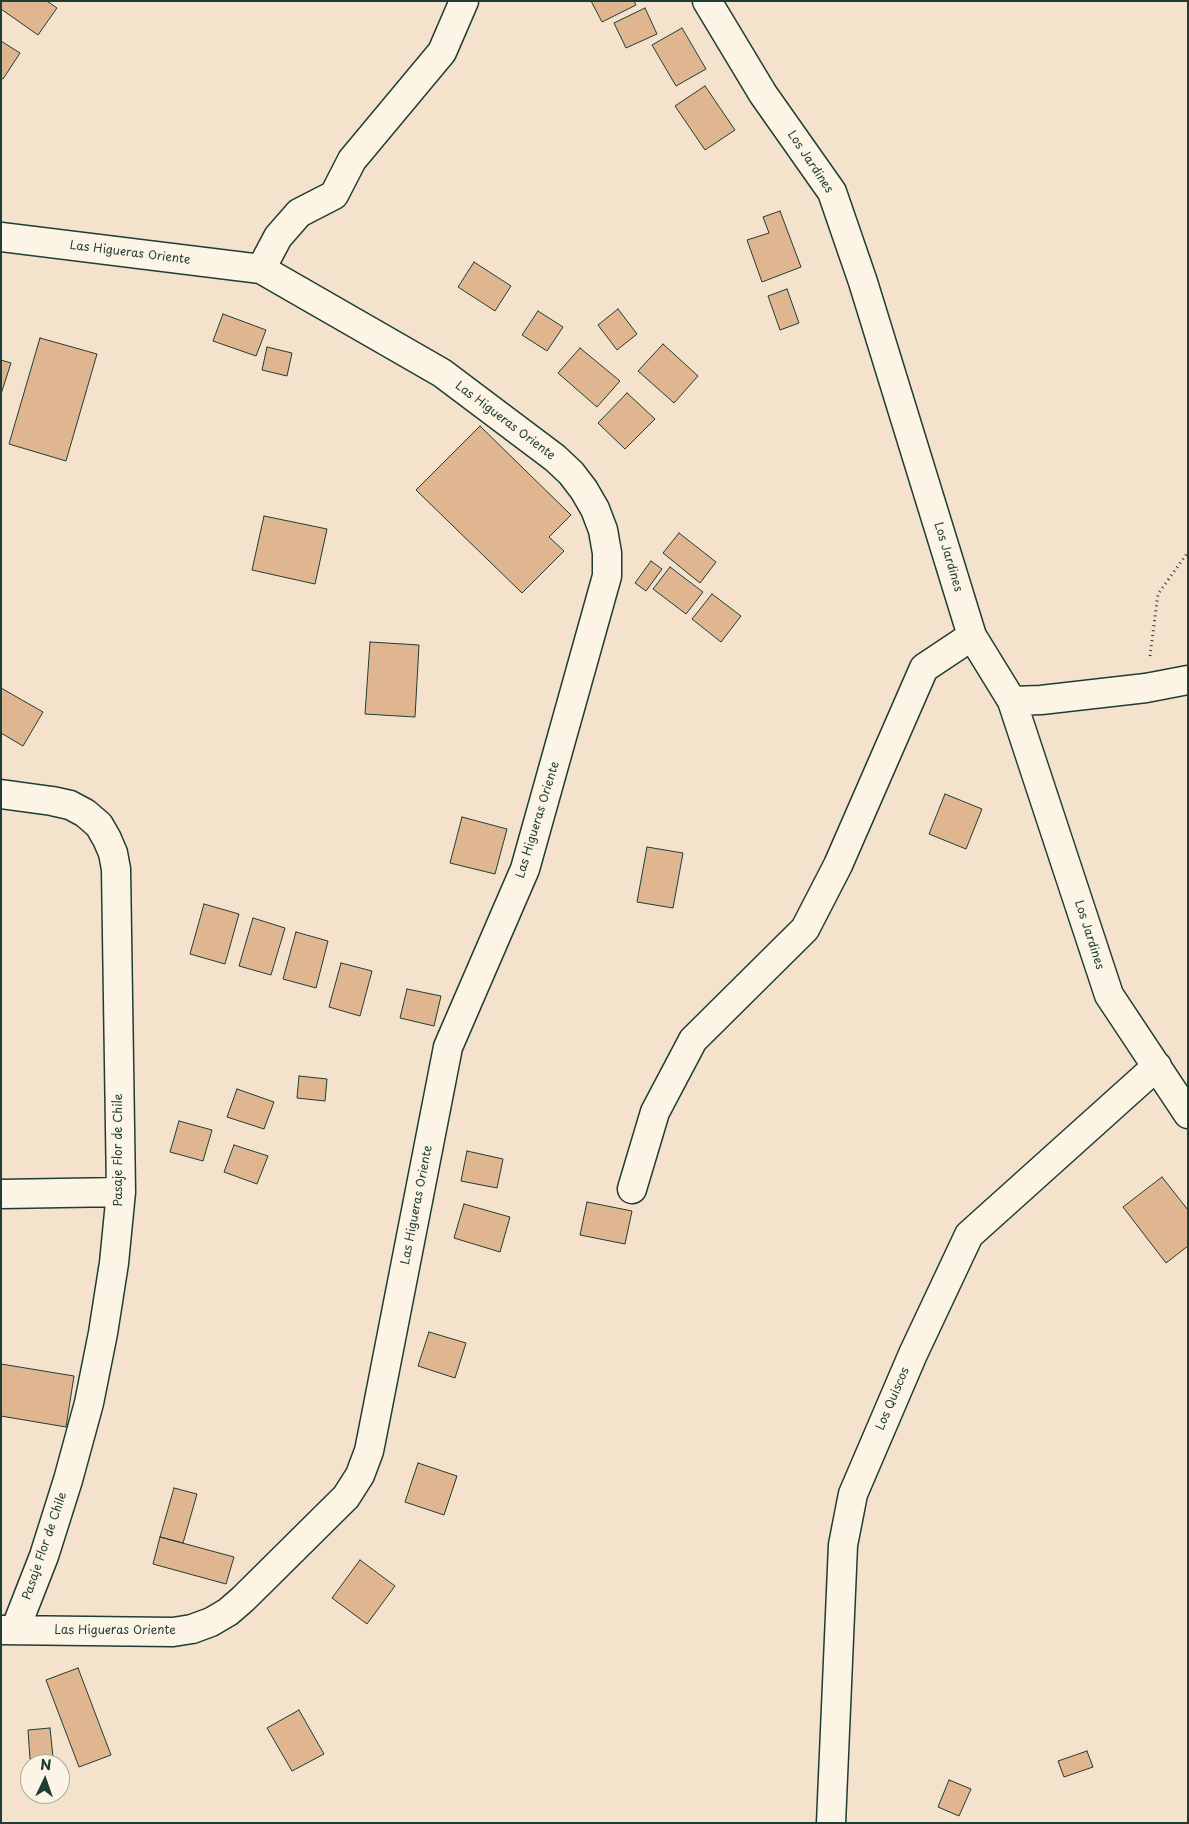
<!DOCTYPE html>
<html>
<head>
<meta charset="utf-8">
<style>
	body { margin:0 }
	#map { position:relative; width:1189px; height:1824px; overflow:hidden; background:#f4e2cc; font-family:"Playpen Sans",sans-serif }
	canvas { display:block }
	.frame { position:absolute; inset:0; border:2px solid #1f3d34; pointer-events:none }
	.north { position:absolute; left:20px; top:1754px; width:50px; height:50px; box-sizing:border-box; background:#fcf5e5; border:1px solid #a4ab9e; border-radius:50%; rotate:3deg; font-size:14px; font-weight:700; line-height:20px; text-align:center; color:#1f3d34 }
	.north::after { content:''; display:block; margin:auto; width:18px; height:22px; background:#1f3d34; clip-path:polygon(50% 0,100% 100%,50% 72%,0 100%) }
</style>
</head>
<body>
<div id="map">
<canvas width="1189" height="1824"></canvas>
<div class="frame"></div>
<div class="north">N</div>
</div>
<script>
const c = document.querySelector('canvas').getContext('2d');
c.lineJoin = 'round';
function fill(path, color) {
  c.fillStyle = color;
  c.fill(path, 'evenodd');
}
function shape(rows) {
  const path = new Path2D();
  for (const r of rows) {
    path.moveTo(r[0], r[1]);
    for (let i = 2; i < r.length; i += 2) path.lineTo(r[i], r[i + 1]);
  }
  return path;
}
function stroke(path, color, width, dash) {
  c.strokeStyle = color;
  c.lineWidth = width;
  c.lineCap = dash ? 'butt' : 'round';
  c.setLineDash(dash || []);
  c.stroke(path);
}
function write(font, color, halo, rows, align = 'center') {
  c.font = font + ' "Playpen Sans",sans-serif';
  c.lineWidth = 5;
  c.setLineDash([]);
  c.textBaseline = 'middle';
  c.strokeStyle = halo;
  c.fillStyle = color;
  for (const [text, x, y, turn = 0] of rows) {
    c.save();
    c.translate(x, y);
    c.rotate((+turn || 0) * Math.PI / 180);
    c.textAlign = isNaN(turn) ? turn : align;
    if (halo) c.strokeText(text, 0, 0);
    c.fillText(text, 0, 0);
    c.restore();
  }
}
const building = shape([
	[1,1,47,1,57,8,38,35,1,9,1,1],
	[591,1,634,1,636,5,602,22,591,1],
	[645,8,657,34,626,48,614,23,645,8],
	[682,28,706,69,676,86,652,45,682,28],
	[1,41,20,53,3,79,1,78,1,41],
	[705,86,735,130,705,150,675,106,705,86],
	[780,211,801,267,762,282,747,240,769,233,763,217,780,211],
	[474,262,511,286,495,311,458,287,474,262],
	[787,289,799,323,780,330,768,296,787,289],
	[618,309,637,334,617,350,598,325,618,309],
	[538,311,563,327,547,351,522,335,538,311],
	[223,314,266,330,256,356,213,341,223,314],
	[40,338,97,354,66,461,9,444,40,338],
	[663,344,698,376,674,403,638,371,663,344],
	[267,347,292,353,287,376,262,370,267,347],
	[580,348,620,381,597,407,558,373,580,348],
	[1,360,11,363,1,394,1,360],
	[627,393,655,419,625,449,598,423,627,393],
	[480,426,571,515,549,537,564,551,522,593,416,490,480,426],
	[264,516,327,529,315,584,252,570,264,516],
	[679,533,716,562,700,583,663,553,679,533],
	[651,561,662,569,646,591,635,583,651,561],
	[670,567,703,592,686,614,653,589,670,567],
	[712,594,741,616,721,642,692,619,712,594],
	[370,642,419,645,415,717,365,714,370,642],
	[1,688,43,712,23,746,1,733,1,688],
	[945,794,982,809,966,849,929,834,945,794],
	[462,817,507,829,495,874,450,863,462,817],
	[647,847,683,853,673,908,637,902,647,847],
	[204,904,239,914,225,964,190,954,204,904],
	[253,918,285,928,271,975,239,966,253,918],
	[296,932,328,941,316,988,283,979,296,932],
	[341,963,372,971,360,1016,329,1007,341,963],
	[407,989,441,996,434,1026,400,1018,407,989],
	[299,1076,327,1079,325,1101,297,1098,299,1076],
	[237,1089,274,1102,264,1129,227,1117,237,1089],
	[179,1121,212,1130,203,1161,170,1152,179,1121],
	[234,1145,268,1156,257,1184,224,1172,234,1145],
	[467,1151,503,1159,497,1188,461,1181,467,1151],
	[1162,1177,1188,1210,1188,1246,1166,1263,1123,1207,1162,1177],
	[587,1202,632,1211,625,1244,580,1235,587,1202],
	[464,1204,510,1217,500,1252,454,1238,464,1204],
	[429,1332,466,1343,455,1378,418,1366,429,1332],
	[1,1364,74,1376,66,1427,1,1416,1,1364],
	[418,1463,457,1476,444,1515,405,1502,418,1463],
	[174,1488,197,1494,183,1543,160,1537,174,1488],
	[160,1537,234,1557,226,1584,153,1564,160,1537],
	[360,1560,395,1586,367,1624,332,1598,360,1560],
	[78,1668,111,1755,79,1767,46,1680,78,1668],
	[299,1710,324,1754,292,1771,267,1728,299,1710],
	[50,1728,53,1757,30,1759,28,1730,50,1728],
	[1087,1751,1093,1767,1064,1777,1058,1761,1087,1751],
	[949,1780,971,1789,959,1816,938,1807,949,1780]
]);
const path = shape([
	[1150,656,1158,594,1188,552]
]);
const street = shape([
	[707,1,763,94,832,192,863,282,972,636,1012,701,1109,995,1188,1114],
	[1,237,261,269,442,373,555,458,571,473,584,490,595,509,603,530,607,553,607,576,525,869,448,1047,372,1436,369,1451,360,1475,346,1497,243,1599,228,1612,211,1622,192,1629,173,1632,1,1630],
	[261,269,278,237,299,213,334,195,352,160,442,52,464,1],
	[1012,701,1041,700,1146,688,1188,680],
	[1,794,52,801,70,805,85,813,99,825,107,839,113,853,116,869,121,1192,114,1263,103,1333,89,1403,68,1480,44,1556,15,1630],
	[632,1189,655,1112,693,1040,805,929,838,865,924,668,972,636],
	[1,1194,121,1192],
	[831,1823,843,1545,853,1494,913,1354,969,1235,1157,1066]
]);
const streetNames = [
	["Los Jardines",810,162,56],
	["Las Higueras Oriente",130,253,7],
	["Las Higueras Oriente",505,421,37],
	["Los Jardines",948,557,73],
	["Las Higueras Oriente",538,820,-73],
	["Los Jardines",1089,935,72],
	["Pasaje Flor de Chile",119,1150,-90],
	["Las Higueras Oriente",417,1205,-79],
	["Los Quiscos",893,1399,-67],
	["Pasaje Flor de Chile",45,1546,-71],
	["Las Higueras Oriente",115,1631]
];
fill(building, '#e0b691');
stroke(building, '#1f3d34', 1);
stroke(street, '#1f3d34', 31);
stroke(path, '#1f3d34', 3, [1, 4]);
stroke(street, '#fcf5e5', 28);
write('12px', '#1f3d34', '#fcf5e5', streetNames);
</script>
</body>
</html>
